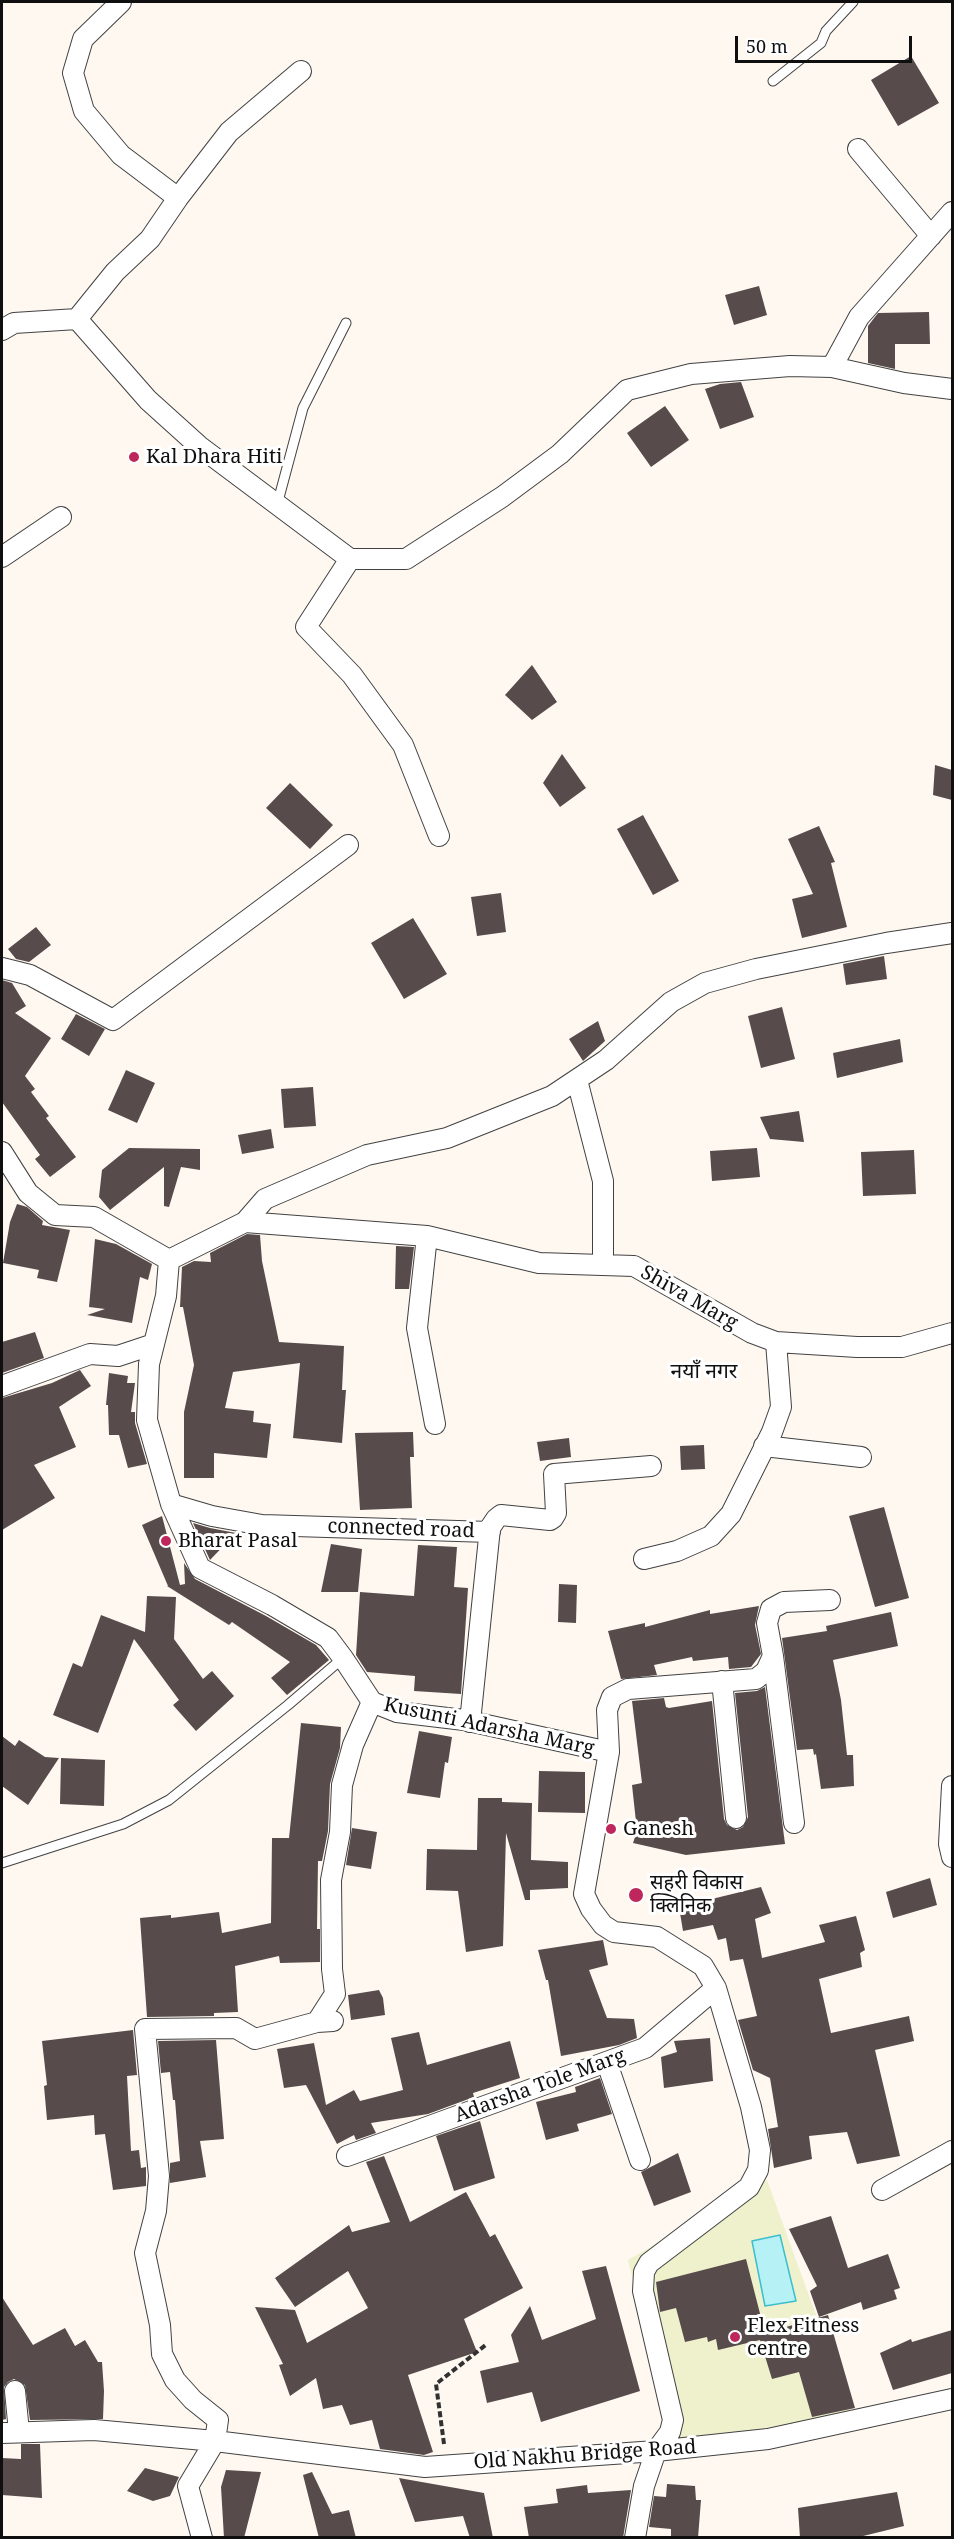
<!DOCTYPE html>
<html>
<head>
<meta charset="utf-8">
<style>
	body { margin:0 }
	#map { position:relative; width:954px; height:2539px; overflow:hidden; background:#fff8f1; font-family:"Noto Serif",serif }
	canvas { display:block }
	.frame { position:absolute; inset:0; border:3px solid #0f0f0f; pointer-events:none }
	.scale { position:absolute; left:735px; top:36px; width:177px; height:27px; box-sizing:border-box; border:3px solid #0f0f0f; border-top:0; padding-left:8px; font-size:18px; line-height:21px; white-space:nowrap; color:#0f0f0f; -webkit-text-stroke:4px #fff; paint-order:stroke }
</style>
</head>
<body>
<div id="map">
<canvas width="954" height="2539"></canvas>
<div class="frame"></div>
<div class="scale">50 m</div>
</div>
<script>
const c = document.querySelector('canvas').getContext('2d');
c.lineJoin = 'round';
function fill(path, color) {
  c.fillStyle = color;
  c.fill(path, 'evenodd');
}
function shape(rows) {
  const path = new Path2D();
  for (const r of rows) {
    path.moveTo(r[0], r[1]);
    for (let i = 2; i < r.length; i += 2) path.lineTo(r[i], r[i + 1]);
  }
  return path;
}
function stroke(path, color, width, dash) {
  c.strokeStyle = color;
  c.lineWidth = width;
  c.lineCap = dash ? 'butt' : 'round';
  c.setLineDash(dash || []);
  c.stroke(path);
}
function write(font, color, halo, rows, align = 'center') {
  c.font = font + ' "Noto Serif","Noto Sans Devanagari",serif';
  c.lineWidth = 6;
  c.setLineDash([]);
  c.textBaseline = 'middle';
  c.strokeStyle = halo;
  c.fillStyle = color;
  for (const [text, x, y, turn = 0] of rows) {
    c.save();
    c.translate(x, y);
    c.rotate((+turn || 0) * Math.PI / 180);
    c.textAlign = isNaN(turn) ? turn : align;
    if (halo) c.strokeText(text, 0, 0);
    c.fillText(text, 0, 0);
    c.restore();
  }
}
const pitch = shape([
	[767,2180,852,2414,672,2443,628,2260]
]);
const water = shape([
	[780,2235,796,2301,765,2306,752,2241,780,2235]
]);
const building = shape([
	[911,56,939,103,898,126,871,80],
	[759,286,767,315,734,325,725,295],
	[929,312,930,344,895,344,895,369,868,363,868,326,878,313],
	[741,382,754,417,720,429,705,389,720,384],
	[665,406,689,440,651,467,627,433],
	[532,665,557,702,532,720,505,695],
	[562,754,586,788,560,807,543,783],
	[935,765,952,770,952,800,933,795],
	[290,783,333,825,310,849,266,808],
	[643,815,679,881,653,895,617,829],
	[819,826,835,862,831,863,847,927,802,938,792,899,813,894,788,839],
	[501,893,506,932,477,936,471,897],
	[413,918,447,974,404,999,371,943],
	[36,927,51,945,29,962,16,959,8,949],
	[884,956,887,979,846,985,843,964],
	[2,980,12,983,26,1006,15,1013,51,1038,25,1076,35,1089,31,1092,49,1116,46,1118,76,1157,50,1177,35,1159,40,1155,2,1102],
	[782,1007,795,1059,761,1068,748,1016],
	[76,1014,105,1029,89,1056,61,1039],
	[598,1021,605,1041,583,1061,569,1039],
	[900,1039,903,1062,837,1078,833,1053],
	[126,1070,155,1083,137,1123,108,1110],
	[313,1087,316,1126,284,1128,281,1089],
	[799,1111,804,1142,770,1139,760,1117],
	[271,1129,274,1148,242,1154,238,1135],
	[129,1148,200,1149,200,1170,181,1167,169,1207,164,1206,164,1167,110,1210,99,1197,102,1170],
	[757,1148,760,1177,712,1181,710,1151],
	[914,1150,916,1194,863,1196,861,1152],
	[17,1204,27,1207,43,1221,42,1225,70,1230,57,1282,37,1278,39,1270,3,1263,10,1222],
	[247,1234,260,1235,262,1261,279,1342,344,1346,342,1390,346,1390,342,1443,293,1438,300,1363,233,1372,225,1408,254,1411,253,1422,271,1424,267,1458,214,1453,214,1478,184,1478,184,1412,194,1365,183,1307,180,1307,182,1267,194,1261,211,1262,210,1253],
	[95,1239,116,1244,152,1264,148,1280,140,1277,132,1323,87,1315,105,1309,89,1307],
	[396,1246,414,1247,409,1289,395,1289],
	[35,1332,44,1358,2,1373,2,1342],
	[80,1370,91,1386,59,1407,76,1447,34,1465,55,1498,2,1530,2,1398,52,1383],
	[109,1373,128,1376,127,1383,135,1383,131,1412,135,1412,135,1423,147,1464,128,1468,119,1435,109,1435,108,1405,106,1405],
	[413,1432,414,1457,410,1457,412,1508,360,1510,355,1433],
	[569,1438,571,1457,540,1461,537,1442],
	[704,1445,705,1469,681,1470,680,1446],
	[884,1507,909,1598,875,1607,849,1516],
	[162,1516,180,1585,185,1584,184,1563,195,1579,266,1616,316,1645,329,1660,287,1695,271,1678,290,1662,232,1622,229,1625,167,1586,168,1586,142,1525],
	[193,1523,210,1528,236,1533,210,1560],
	[331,1544,362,1549,358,1592,321,1592],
	[418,1545,457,1547,454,1587,468,1588,461,1694,414,1691,415,1676,367,1672,356,1655,360,1592,414,1596],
	[559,1584,577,1585,576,1623,558,1622],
	[147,1596,176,1597,174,1639,203,1679,212,1671,234,1696,196,1731,173,1705,179,1700,134,1639,98,1733,53,1715,73,1663,82,1667,101,1615,145,1632],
	[759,1606,755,1625,761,1654,751,1667,729,1669,728,1657,693,1661,692,1657,654,1665,657,1675,621,1679,608,1631,645,1623,645,1627,710,1610,710,1614],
	[891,1612,898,1646,833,1660,841,1700,847,1755,853,1755,854,1786,821,1789,816,1754,814,1755,813,1749,797,1750,782,1638,827,1631,826,1626],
	[765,1687,785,1844,686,1855,633,1843,637,1831,632,1785,642,1783,632,1701,664,1698,666,1707,669,1708,712,1701,724,1819,727,1825,737,1830,743,1827,748,1817,735,1693,757,1691],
	[301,1723,341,1727,340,1748,330,1784,328,1831,322,1861,318,1861,317,1929,320,1929,320,1962,280,1963,279,1956,235,1966,238,2012,214,2013,214,2016,147,2017,140,1918,171,1915,171,1918,219,1912,222,1933,271,1923,272,1838,289,1838],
	[419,1731,452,1737,448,1763,445,1762,440,1798,407,1793],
	[2,1736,15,1746,19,1740,45,1757,59,1758,28,1805,2,1786],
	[61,1758,105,1760,104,1806,60,1804],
	[539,1771,585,1772,585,1813,538,1812],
	[478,1798,502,1798,502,1802,532,1803,531,1860,568,1862,568,1888,530,1890,530,1900,525,1900,506,1833,503,1946,466,1952,458,1891,426,1890,427,1849,477,1850],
	[352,1828,377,1832,371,1869,346,1865],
	[930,1878,937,1905,893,1918,886,1892],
	[761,1887,771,1913,755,1919,762,1958,825,1942,819,1925,856,1916,865,1950,860,1953,862,1967,819,1979,831,2033,909,2016,914,2041,875,2050,900,2156,857,2164,847,2132,809,2136,812,2159,774,2168,768,2129,778,2127,770,2078,753,2070,738,2020,757,2016,743,1959,730,1961,726,1938,718,1940,713,1925,683,1931,679,1907],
	[603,1940,608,1965,589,1970,607,2018,634,2019,637,2038,619,2045,561,2056,548,1980,546,1980,538,1950],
	[379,1990,383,1998,385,2015,351,2020,348,1995],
	[133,2030,137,2075,127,2076,131,2151,139,2150,141,2168,146,2167,146,2186,113,2190,105,2134,95,2135,94,2115,47,2120,44,2086,47,2085,42,2041],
	[419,2032,427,2065,510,2041,520,2078,473,2093,474,2097,428,2114,371,2123,376,2133,356,2140,354,2135,337,2144,306,2085,284,2088,277,2049,314,2043,326,2105,354,2090,360,2101,403,2090,391,2038],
	[710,2038,713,2081,664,2088,661,2057,677,2052,674,2041],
	[216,2040,224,2139,200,2141,206,2177,170,2183,170,2163,180,2161,175,2100,173,2100,170,2072,161,2073,158,2041],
	[600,2078,612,2114,577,2124,579,2131,546,2140,536,2102,576,2092,575,2087],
	[480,2121,495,2178,454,2191,436,2136],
	[678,2153,691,2192,654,2206,641,2172],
	[384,2156,410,2222,466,2192,490,2237,495,2234,523,2288,464,2319,477,2352,408,2375,433,2452,424,2455,380,2449,372,2420,350,2425,342,2405,323,2409,316,2378,290,2396,279,2365,283,2364,255,2307,295,2310,307,2343,368,2308,348,2271,295,2307,275,2278,349,2225,352,2232,390,2222,366,2162],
	[831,2216,848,2268,888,2254,900,2288,894,2290,897,2299,863,2310,861,2302,819,2317,810,2291,817,2286,789,2229],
	[746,2259,765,2333,828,2315,855,2408,812,2417,799,2372,772,2379,760,2340,718,2350,716,2339,708,2342,707,2337,685,2342,676,2308,660,2312,656,2282],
	[606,2266,640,2391,541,2422,532,2392,487,2403,480,2371,519,2362,511,2335,530,2306,542,2340,596,2319,582,2271],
	[2,2297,33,2345,65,2328,75,2346,85,2340,98,2362,102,2362,104,2391,103,2419,30,2420,25,2385,14,2379,8,2382,4,2387,6,2419,2,2420],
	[952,2330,952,2373,893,2390,880,2353,911,2339,912,2342],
	[21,2444,40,2444,42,2498,2,2495,2,2458,21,2459],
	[145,2468,179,2477,170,2496,153,2501,127,2491],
	[226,2470,261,2472,244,2538,224,2538,221,2487],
	[312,2472,332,2514,349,2510,356,2538,319,2538,303,2475],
	[399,2478,484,2493,493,2538,470,2538,463,2516,415,2522],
	[667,2484,695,2486,696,2500,701,2500,698,2538,671,2538,671,2529,649,2527,654,2496,666,2497],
	[587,2485,588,2493,631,2490,623,2538,529,2538,524,2507,558,2503,556,2489],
	[897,2492,904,2526,855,2538,800,2538,798,2508]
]);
const path = shape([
	[444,2444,436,2384,487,2344]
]);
const lane = shape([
	[773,81,821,43,826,31,853,2],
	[277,505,303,408,346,323],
	[2,1863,123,1824,169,1800,288,1705,343,1658]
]);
const street = shape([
	[121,2,83,39,73,73,84,111,121,155,178,198],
	[858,149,931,236],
	[77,319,115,272,150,239,178,198,229,132,301,71],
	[2,330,14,323,77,319,148,400,199,446,350,559,406,559,502,497,560,454,627,390,691,374,790,366,832,367,904,383,952,389],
	[832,367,859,317,952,212],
	[2,557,61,517],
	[350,559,306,627,352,675,403,745,439,836],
	[2,968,30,975,113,1020,348,845],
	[577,1080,603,1181,603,1265],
	[2,1152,28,1193,55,1215,94,1217,169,1260,245,1222,265,1199,367,1155,447,1138,552,1096,606,1060,671,1002,705,983,756,969,886,943,952,933],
	[245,1222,427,1236,539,1263,634,1266,752,1333,776,1342,857,1347,902,1347,952,1333],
	[427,1236,417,1328,435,1424],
	[169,1260,166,1296,149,1364,147,1420,171,1504,200,1568,272,1605,328,1638,343,1658,372,1702,397,1712,464,1720,609,1752],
	[2,1386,90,1354,118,1356,154,1344],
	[764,1446,861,1457],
	[171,1504,212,1516,262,1525,490,1532],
	[644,1559,677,1551,711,1536,731,1514,772,1432,781,1407,776,1342],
	[773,1656,794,1823],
	[722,1681,736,1818],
	[470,1722,490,1528,496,1519,501,1515,550,1520,553,1518,556,1513,554,1474,651,1466],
	[952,1786,949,1844,952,1857],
	[317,2022,335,1994,332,1969,331,1880,340,1832,342,1785,353,1745,372,1702],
	[607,2063,640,2160],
	[347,2156,645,2048,716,1988],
	[882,2190,952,2151],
	[15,2391,19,2432],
	[2,2433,94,2430,215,2441,425,2467,656,2451,768,2439,952,2399],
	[202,2538,188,2486,215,2441,218,2420,193,2400,175,2380,162,2354,160,2325,145,2253,156,2211,159,2176,145,2029,236,2028,255,2039,317,2022,333,2021],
	[635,2538,644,2486,656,2451,670,2432,673,2420,643,2291,644,2272,649,2263,749,2187,758,2170,760,2150,751,2107,716,1988,703,1966,657,1937,614,1932,603,1925,591,1909,584,1894,609,1752,607,1710,612,1697,628,1689,756,1679,766,1671,773,1656,767,1623,771,1609,784,1602,830,1600]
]);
const markers = [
	[134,457,6,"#be275b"],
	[166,1541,6,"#be275b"],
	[611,1829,6,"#be275b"],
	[636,1895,8,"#be275b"],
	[735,2337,6,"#be275b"]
];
const poiNames = [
	["Kal Dhara Hiti",146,457],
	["Bharat Pasal",178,1541],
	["Ganesh",623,1829],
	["सहरी विकास",650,1883],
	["क्लिनिक",650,1906],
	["Flex Fitness",747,2326],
	["centre",747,2349]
];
const streetNames = [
	["Shiva Marg",689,1298,30],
	["connected road",401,1529,2],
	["Kusunti Adarsha Marg",489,1727,12],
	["Adarsha Tole Marg",540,2086,-20],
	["Old Nakhu Bridge Road",585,2455,-4]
];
const neighbourhoodNames = [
	["नयाँ नगर",704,1372]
];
fill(pitch, '#eff1cc');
fill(water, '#b6f1f6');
stroke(water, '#3dbecc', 1.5);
fill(building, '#574c4b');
stroke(lane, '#424242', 11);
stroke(street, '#424242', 22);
stroke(path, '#313131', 4, [6, 3]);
stroke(lane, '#fff', 9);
stroke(street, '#fff', 20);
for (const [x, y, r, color] of markers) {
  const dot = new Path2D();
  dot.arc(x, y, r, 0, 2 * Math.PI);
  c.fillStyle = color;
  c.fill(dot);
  stroke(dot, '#fff', 2);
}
write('20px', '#0f0f0f', '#fff', poiNames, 'left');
write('20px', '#0f0f0f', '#fff', streetNames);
write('21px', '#0f0f0f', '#fff', neighbourhoodNames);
</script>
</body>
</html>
